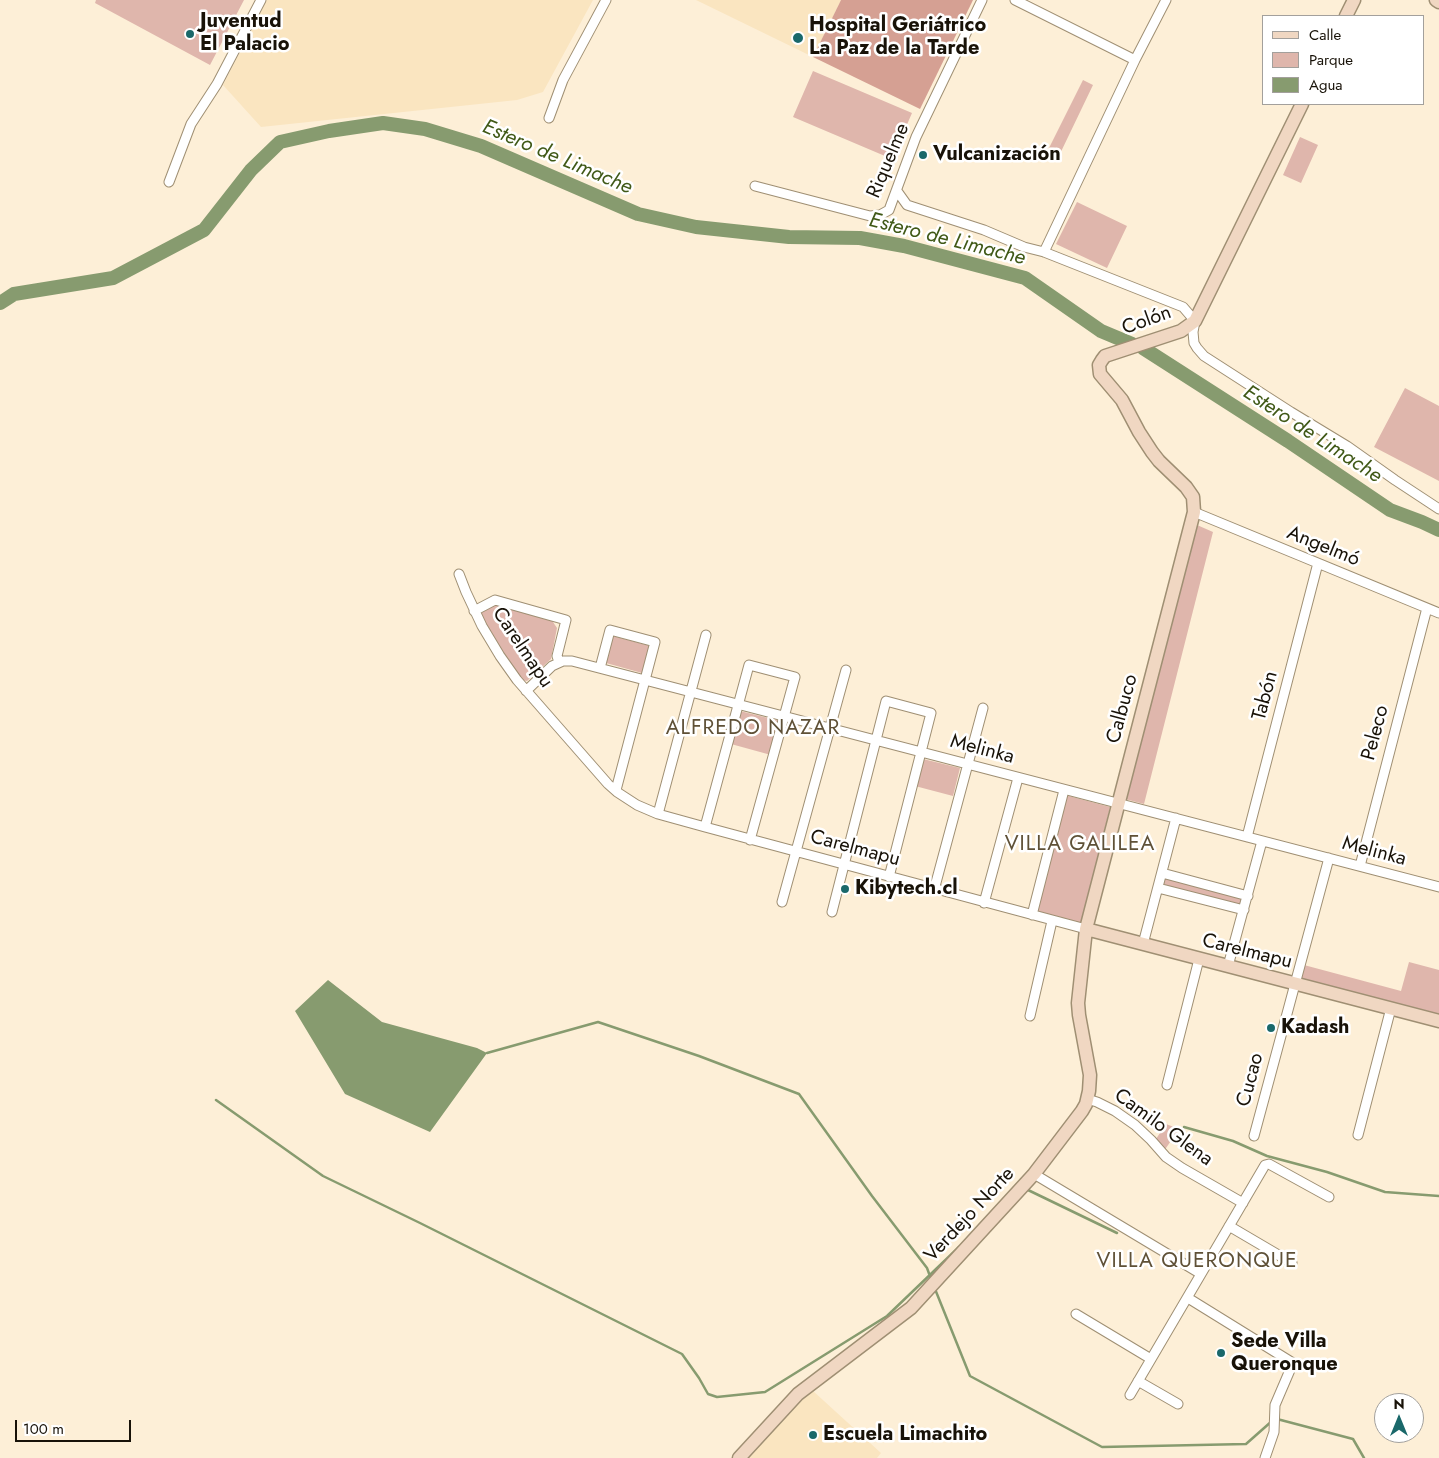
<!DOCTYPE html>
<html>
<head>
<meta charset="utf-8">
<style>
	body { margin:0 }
	#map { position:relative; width:1439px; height:1458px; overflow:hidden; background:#fdefd7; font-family:Jost,sans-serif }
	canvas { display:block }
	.legend { position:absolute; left:1262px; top:15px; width:162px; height:90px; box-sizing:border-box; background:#fff; border:1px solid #a3a09c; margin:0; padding:6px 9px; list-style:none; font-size:15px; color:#181208 }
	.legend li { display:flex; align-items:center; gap:10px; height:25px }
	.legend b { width:25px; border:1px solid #a3a09c }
	.north { position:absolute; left:1374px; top:1393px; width:50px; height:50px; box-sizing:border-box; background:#fff; border:1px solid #a3a09c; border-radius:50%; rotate:0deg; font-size:14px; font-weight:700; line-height:20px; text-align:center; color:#181208 }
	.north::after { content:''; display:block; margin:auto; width:18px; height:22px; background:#1a686a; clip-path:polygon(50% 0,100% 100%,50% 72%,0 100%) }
	.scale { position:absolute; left:15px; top:1420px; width:116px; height:22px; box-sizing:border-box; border:2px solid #181208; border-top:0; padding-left:6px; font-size:15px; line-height:18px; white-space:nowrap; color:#181208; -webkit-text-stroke:4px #fff; paint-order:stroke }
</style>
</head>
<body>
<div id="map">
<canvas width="1439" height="1458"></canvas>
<ul class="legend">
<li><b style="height:6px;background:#f0d7c2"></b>Calle</li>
<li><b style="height:14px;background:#dfb6ac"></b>Parque</li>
<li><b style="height:14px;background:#879b6f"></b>Agua</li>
</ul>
<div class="north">N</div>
<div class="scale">100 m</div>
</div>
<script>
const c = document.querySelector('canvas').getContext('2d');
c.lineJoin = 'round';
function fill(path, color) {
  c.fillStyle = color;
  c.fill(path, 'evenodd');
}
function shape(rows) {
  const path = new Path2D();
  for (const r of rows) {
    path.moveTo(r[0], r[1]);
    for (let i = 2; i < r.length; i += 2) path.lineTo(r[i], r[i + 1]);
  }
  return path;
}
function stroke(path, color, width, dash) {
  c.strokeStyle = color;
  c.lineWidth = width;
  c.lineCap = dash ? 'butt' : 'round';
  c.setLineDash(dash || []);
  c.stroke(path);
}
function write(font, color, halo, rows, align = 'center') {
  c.font = font + ' Jost,sans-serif';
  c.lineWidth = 5;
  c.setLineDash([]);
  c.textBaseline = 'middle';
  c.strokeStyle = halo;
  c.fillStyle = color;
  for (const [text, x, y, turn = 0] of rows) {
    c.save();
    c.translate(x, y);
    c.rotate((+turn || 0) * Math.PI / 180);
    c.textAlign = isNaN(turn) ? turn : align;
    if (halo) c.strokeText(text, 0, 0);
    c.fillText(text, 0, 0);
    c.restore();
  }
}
const built = shape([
	[267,0,593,0,543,92,517,100,261,127,223,85],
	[696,0,841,0,813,57],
	[812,1390,881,1453,877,1458,744,1458,780,1418]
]);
const green = shape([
	[96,0,244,0,210,65,95,3],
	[813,71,912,113,892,159,793,117],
	[1083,80,1093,85,1057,160,1046,154],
	[1300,137,1318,145,1301,183,1283,175],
	[1077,202,1127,226,1107,268,1056,244],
	[1405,388,1439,406,1439,481,1374,447],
	[1197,525,1213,532,1144,804,1125,799],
	[494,603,551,619,557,628,551,659,527,681,522,680,504,657,478,611],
	[613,636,650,646,642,673,606,663],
	[740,711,780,721,771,755,731,744],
	[923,759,960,768,953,796,915,786],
	[1065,795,1110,807,1082,923,1036,911],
	[1164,876,1243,897,1240,907,1161,886],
	[1409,962,1439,970,1439,1015,1300,979,1304,965,1401,991],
	[1166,1124,1179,1129,1164,1151,1156,1139]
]);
const forest = shape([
	[841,0,973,0,920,109,813,57]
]);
const water = shape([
	[328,980,382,1022,477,1048,487,1053,430,1132,345,1094,295,1011]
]);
const stream = shape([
	[487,1053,598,1022,699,1056,799,1094,872,1196,927,1268,931,1279],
	[216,1100,323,1176,420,1223,682,1354,699,1378,708,1394,717,1397,765,1392,887,1316,959,1247],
	[1184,1127,1233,1141,1267,1156,1327,1172,1385,1192,1439,1196],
	[1028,1190,1117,1233],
	[935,1289,970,1376,1102,1447,1246,1444,1272,1421],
	[1277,1419,1353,1439,1364,1458]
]);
const river = shape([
	[0,303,14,294,113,278,204,230,251,170,280,142,329,131,383,123,425,129,481,146,638,214,696,227,789,237,860,238,904,246,1025,278,1101,331,1132,344],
	[1143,348,1288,441,1390,510,1422,522,1439,530]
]);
const street = shape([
	[1015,0,1135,60],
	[549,118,563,80,606,0],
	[169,182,191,124,217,84,261,0],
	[755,186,870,216,880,215,889,210,916,137,982,0],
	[897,191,907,205,984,230,1024,247,1044,252,1183,307,1195,321,1193,332,1194,343,1197,348,1204,356,1291,412,1347,446,1395,480,1439,509],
	[1044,252,1135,60,1166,0],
	[1194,512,1439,613],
	[459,574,466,592,482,626,500,656,517,680,608,784,617,792,637,805,658,814,705,827,1086,929],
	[474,611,495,600,566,620,557,656,559,662],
	[600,668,610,630,655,642,616,790],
	[526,691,552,666,563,661,572,661,1439,887],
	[658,814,706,635],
	[705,827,749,665,795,677,750,840],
	[1247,837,1318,563],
	[1360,866,1427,608],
	[1162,873,1248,896],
	[1158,888,1244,910],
	[934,890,983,708],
	[782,902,846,670],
	[984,903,1018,778],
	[832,912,886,701,931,713,889,877],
	[1032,915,1064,790],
	[1143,944,1176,818],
	[1228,966,1262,841],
	[1030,1016,1052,921],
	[1167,1085,1199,959],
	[1087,1099,1097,1102,1115,1111,1135,1125,1151,1140,1166,1157,1182,1168,1243,1203],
	[1358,1135,1391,1008],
	[1254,1136,1329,858],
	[1034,1174,1201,1274],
	[1229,1226,1292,1263],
	[1188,1298,1293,1363,1275,1405,1274,1432,1265,1458],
	[1076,1314,1151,1359],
	[1138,1381,1178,1404],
	[1130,1395,1265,1165,1269,1164,1329,1197]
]);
const secondary = shape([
	[1436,0,1439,2],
	[1346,16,1354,0],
	[1086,929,1439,1021],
	[739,1458,798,1394,911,1308,1034,1174,1082,1111,1086,1104,1089,1091,1090,1075,1079,1015,1078,1003,1086,929,1194,512,1193,497,1186,487,1159,461,1152,452,1139,432,1122,400,1100,374,1099,365,1102,360,1105,356,1181,331,1195,321,1302,104]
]);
const markers = [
	[190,34,5,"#1a686a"],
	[798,38,6,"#1a686a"],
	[923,155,5,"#1a686a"],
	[845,889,5,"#1a686a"],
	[1271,1028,5,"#1a686a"],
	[1221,1353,5,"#1a686a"],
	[813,1435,5,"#1a686a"]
];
const poiNames = [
	["Juventud",200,22],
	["El Palacio",200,45],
	["Hospital Geriátrico",809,26],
	["La Paz de la Tarde",809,49],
	["Vulcanización",933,155],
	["Kibytech.cl",855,889],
	["Kadash",1281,1028],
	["Sede Villa",1231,1342],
	["Queronque",1231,1365],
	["Escuela Limachito",823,1435]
];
const streetNames = [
	["Riquelme",889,161,-67],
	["Colón",1147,321,-20],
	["Angelmó",1323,547,22],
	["Carelmapu",522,648,56],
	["Tabón",1266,696,-75],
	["Calbuco",1123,709,-75],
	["Peleco",1376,733,-75],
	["Melinka",982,750,15],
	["Carelmapu",855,849,15],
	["Melinka",1374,852,15],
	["Carelmapu",1247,952,14],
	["Cucao",1251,1080,-75],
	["Camilo Glena",1163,1128,36],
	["Verdejo Norte",970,1215,-47]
];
const waterNames = [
	["Estero de Limache",557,158,23],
	["Estero de Limache",947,240,14],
	["Estero de Limache",1312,435,33]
];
const neighbourhoodNames = [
	["ALFREDO NAZAR",753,729],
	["VILLA GALILEA",1080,845],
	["VILLA QUERONQUE",1197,1262]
];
fill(built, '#fae5c0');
fill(green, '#dfb6ac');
fill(forest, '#d5a093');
fill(water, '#879b6f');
stroke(stream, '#879b6f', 2.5);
stroke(river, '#879b6f', 14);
stroke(street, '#9f8f73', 11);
stroke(secondary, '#9f8f73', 15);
stroke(street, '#fff', 9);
stroke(secondary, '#f0d7c2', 12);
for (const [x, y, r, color] of markers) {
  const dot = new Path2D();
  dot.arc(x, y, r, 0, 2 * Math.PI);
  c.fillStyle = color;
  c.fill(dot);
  stroke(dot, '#fff', 2);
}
write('bold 20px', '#181208', '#fff', poiNames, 'left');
write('20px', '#181208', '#fff', streetNames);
write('italic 21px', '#405917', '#fff', waterNames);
c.letterSpacing = '1px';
write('21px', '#5f5137', '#fff', neighbourhoodNames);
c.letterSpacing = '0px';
</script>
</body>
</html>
